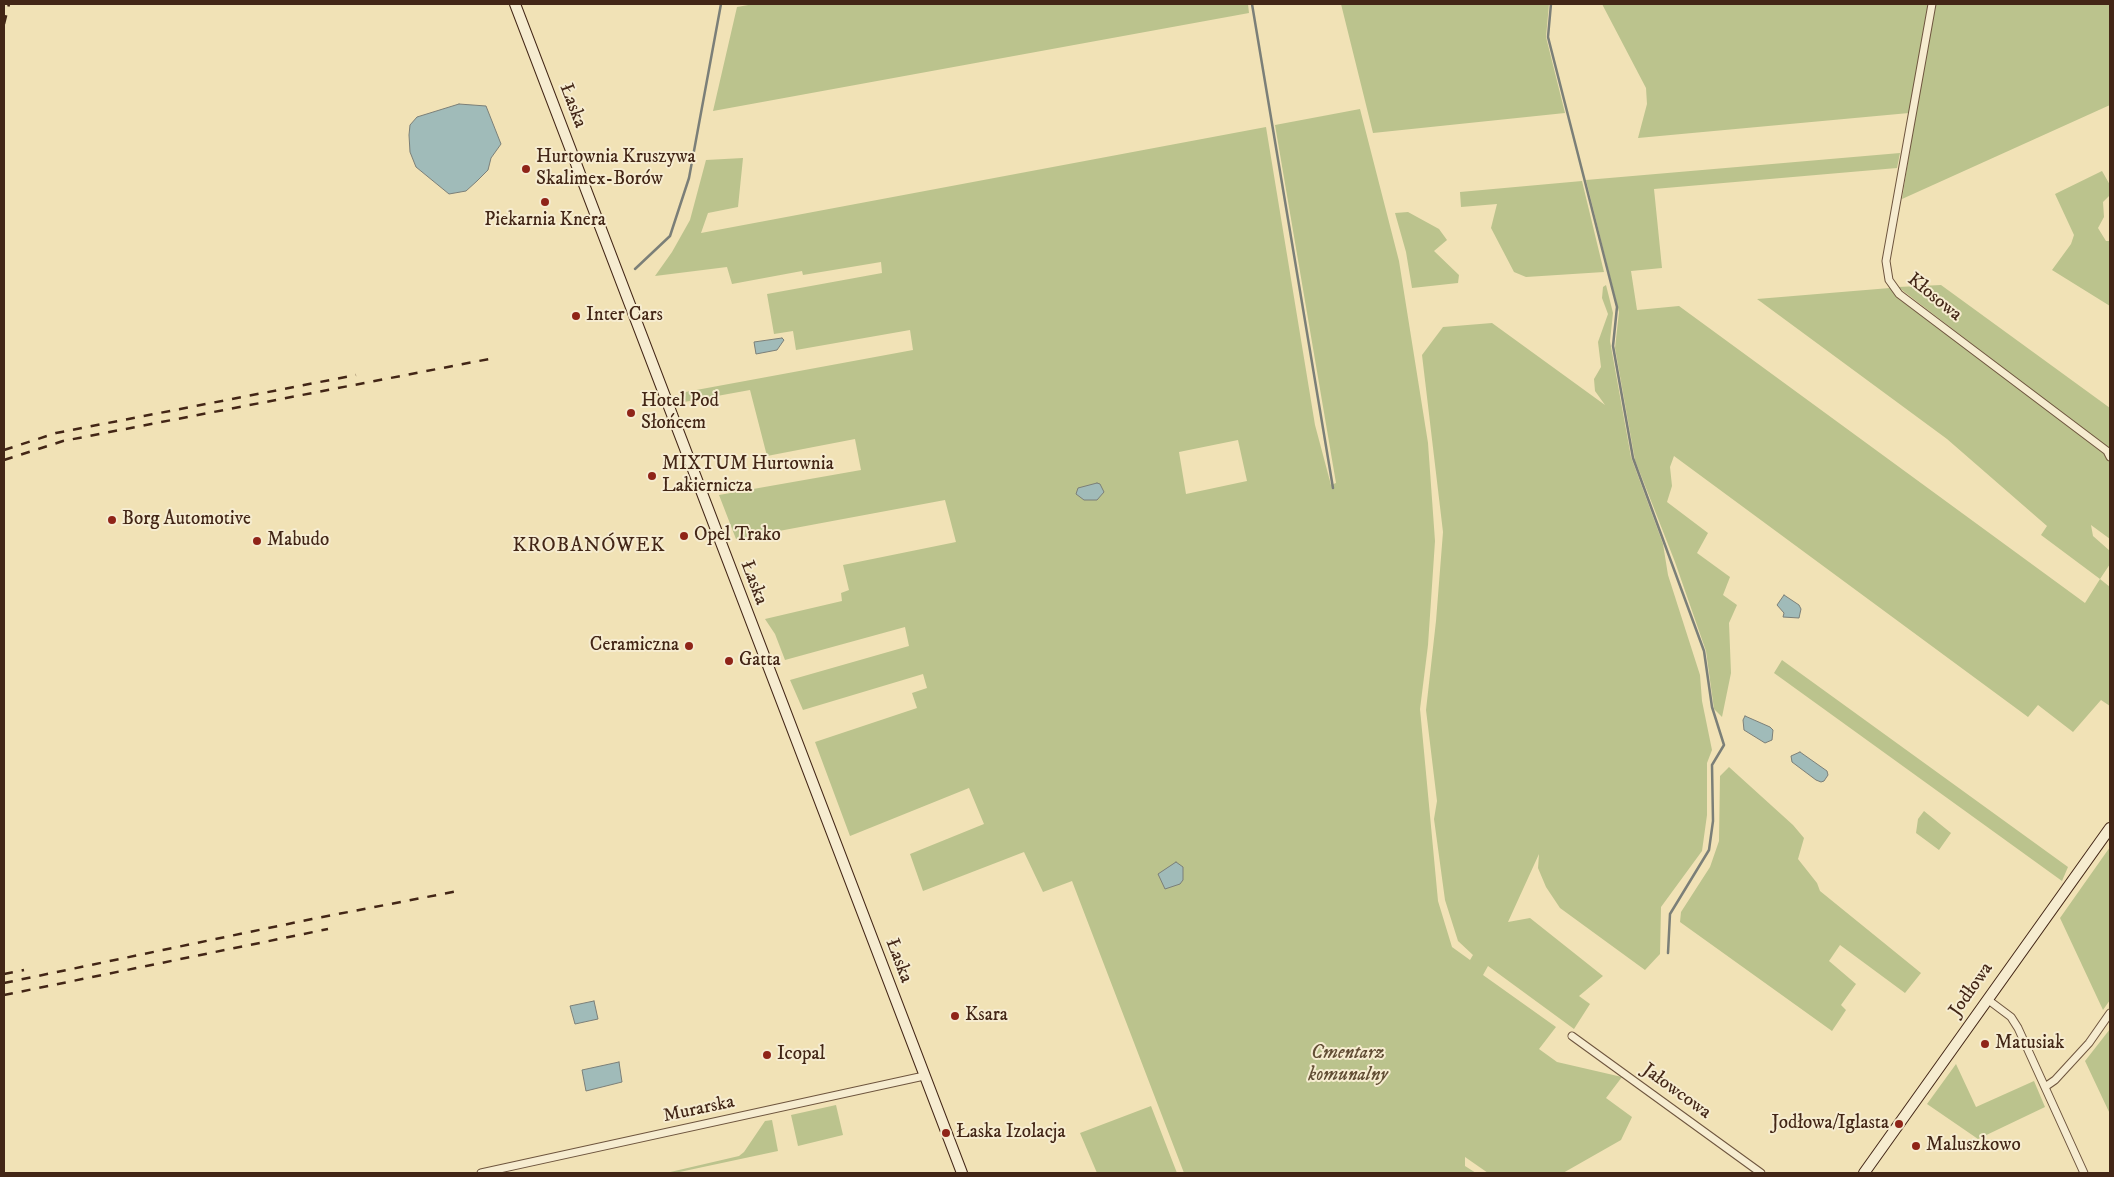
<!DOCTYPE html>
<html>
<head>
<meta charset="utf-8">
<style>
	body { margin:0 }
	#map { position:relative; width:2114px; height:1177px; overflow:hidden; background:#f1e2b6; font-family:"IM FELL DW Pica",serif }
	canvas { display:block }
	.frame { position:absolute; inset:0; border:5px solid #432616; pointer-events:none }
</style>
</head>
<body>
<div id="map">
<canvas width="2114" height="1177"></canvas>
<div class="frame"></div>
</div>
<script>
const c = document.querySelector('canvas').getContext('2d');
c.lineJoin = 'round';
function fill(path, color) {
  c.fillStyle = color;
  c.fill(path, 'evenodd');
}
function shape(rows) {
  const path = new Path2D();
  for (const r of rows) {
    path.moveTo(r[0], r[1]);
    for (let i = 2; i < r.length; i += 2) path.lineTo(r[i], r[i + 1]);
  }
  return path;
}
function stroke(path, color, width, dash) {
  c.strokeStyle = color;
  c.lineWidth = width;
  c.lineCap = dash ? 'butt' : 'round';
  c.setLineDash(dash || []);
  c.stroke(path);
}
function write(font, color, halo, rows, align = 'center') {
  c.font = font + ' "IM FELL DW Pica",serif';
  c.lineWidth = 4;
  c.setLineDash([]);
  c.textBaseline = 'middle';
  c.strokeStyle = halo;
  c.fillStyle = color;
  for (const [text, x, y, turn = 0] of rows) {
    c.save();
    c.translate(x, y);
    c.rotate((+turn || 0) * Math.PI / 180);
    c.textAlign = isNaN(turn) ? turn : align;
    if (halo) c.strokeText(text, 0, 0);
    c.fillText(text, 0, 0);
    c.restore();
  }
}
const green = shape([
	[754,4,1248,4,1249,13,713,111,737,7],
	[1341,4,1549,4,1546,37,1565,113,1373,133],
	[1602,4,1928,4,1909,113,1638,138,1647,104,1646,88],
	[1933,4,2110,4,2110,105,1902,199],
	[1360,109,1399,261,1428,443,1435,541,1428,645,1420,709,1438,901,1452,947,1470,960,1473,955,1458,941,1445,900,1434,819,1437,801,1426,710,1436,621,1443,532,1422,355,1443,327,1492,323,1605,405,1595,391,1594,379,1601,367,1598,342,1608,314,1602,298,1603,287,1606,285,1613,313,1610,341,1631,457,1663,544,1668,575,1700,675,1702,701,1712,750,1707,763,1707,815,1702,851,1661,907,1660,954,1645,970,1560,908,1546,887,1538,868,1539,854,1508,922,1530,918,1603,976,1579,996,1590,1004,1574,1029,1488,966,1483,975,1556,1027,1539,1049,1557,1062,1622,1077,1606,1098,1632,1117,1621,1140,1563,1173,1488,1173,1465,1157,1465,1166,1476,1173,1184,1173,1072,881,1043,892,1024,852,923,891,910,854,984,824,969,788,850,836,815,742,917,708,912,693,927,688,923,674,803,710,790,680,909,646,905,627,785,660,775,634,765,619,842,601,841,593,849,590,843,565,956,542,945,500,736,539,719,495,861,470,855,439,767,456,750,390,684,402,680,393,913,350,910,330,796,350,793,331,774,334,767,294,882,273,881,262,803,275,802,271,732,284,727,267,655,276,672,252,690,220,706,160,743,158,738,207,708,213,701,233,1266,127,1315,425,1331,485,1336,483,1275,125],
	[1238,440,1247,481,1186,494,1179,452],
	[1900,153,1897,168,1654,189,1662,268,1631,271,1637,310,1679,306,2085,603,2100,579,2041,535,2047,526,1947,439,1757,299,1890,288,1900,300,2110,455,2110,539,2091,525,2093,536,2110,551,2110,564,2100,579,2110,587,2110,706,2101,700,2073,732,2038,705,2028,717,1674,456,1670,467,1672,486,1667,502,1708,533,1697,553,1730,577,1723,595,1737,605,1729,623,1731,673,1722,717,1714,709,1706,651,1675,562,1635,460,1615,348,1619,312,1586,180],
	[2102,171,2110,185,2110,195,2103,202,2104,217,2098,228,2106,241,2110,241,2110,306,2052,270,2071,244,2074,235,2055,194],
	[1582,181,1604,272,1526,277,1514,272,1491,228,1497,204,1461,207,1460,192],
	[1408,212,1439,229,1447,240,1434,251,1459,275,1458,283,1412,288,1406,252,1395,213],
	[1941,285,2110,408,2110,450,1898,287],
	[1782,660,2068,867,2062,881,1774,673],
	[1729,767,1793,825,1804,838,1798,859,1817,883,1820,891,1921,973,1905,993,1840,945,1829,961,1856,984,1841,1005,1846,1010,1832,1031,1680,922,1681,912,1710,867,1719,841,1720,776],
	[1924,811,1951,833,1939,850,1916,833,1918,819],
	[2110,847,2110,1000,2103,1010,2060,918],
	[2110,1029,2110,1114,2085,1061],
	[1956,1064,1976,1107,2034,1081,2045,1107,1978,1139,1927,1104],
	[836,1105,843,1135,798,1146,791,1115],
	[1151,1106,1177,1173,1097,1173,1080,1133],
	[772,1120,778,1151,675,1173,666,1173,739,1156,744,1152,765,1121]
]);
const water = shape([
	[459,104,486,106,501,144,491,158,488,170,477,181,466,191,449,194,416,167,410,152,409,135,410,125,417,117,459,104],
	[782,338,784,340,777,350,756,354,754,342,782,338],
	[1097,483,1100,484,1104,492,1097,500,1084,500,1076,494,1078,488,1097,483],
	[1784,595,1799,605,1801,609,1799,618,1783,617,1784,613,1777,605,1784,595],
	[1745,716,1770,727,1773,730,1772,740,1765,743,1744,730,1743,720,1745,716],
	[1800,752,1827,771,1828,775,1824,781,1821,782,1816,780,1792,762,1791,756,1800,752],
	[1176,862,1183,867,1183,880,1180,884,1165,889,1158,874,1176,862],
	[594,1001,598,1019,575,1024,570,1006,594,1001],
	[619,1062,622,1082,586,1091,582,1070,619,1062]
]);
const stream = shape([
	[1252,4,1333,488],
	[1551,4,1548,37,1617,307,1613,346,1633,458,1704,651,1712,707,1724,745,1712,765,1713,821,1709,850,1670,914,1668,953],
	[635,269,670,236,689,178,721,4]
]);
const street = shape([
	[1932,4,1886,261,1889,280,1899,294,2107,451,2110,457],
	[1987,999,2011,1017,2018,1028,2084,1173],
	[1572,1036,1761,1173],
	[2045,1087,2055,1080,2089,1043,2110,1013],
	[481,1173,924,1076]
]);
const secondary = shape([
	[515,4,962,1173],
	[1864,1173,2110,828]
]);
const rail = shape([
	[4,24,9,4],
	[4,450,56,433,356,375],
	[4,460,63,441,489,359],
	[4,974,24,970],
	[4,983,312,919,458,891],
	[4,995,328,929]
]);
const markers = [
	[526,169,5,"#8f2418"],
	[545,202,5,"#8f2418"],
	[576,316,5,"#8f2418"],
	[631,413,5,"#8f2418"],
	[652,476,5,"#8f2418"],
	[112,520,5,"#8f2418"],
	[684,536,5,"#8f2418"],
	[257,541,5,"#8f2418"],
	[689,646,5,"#8f2418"],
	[729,661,5,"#8f2418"],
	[955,1016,5,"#8f2418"],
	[1985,1044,5,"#8f2418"],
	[767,1055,5,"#8f2418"],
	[1899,1124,5,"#8f2418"],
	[946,1133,5,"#8f2418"],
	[1916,1146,5,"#8f2418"]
];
const streetNames = [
	["Łaska",572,106,69],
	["Kłosowa",1934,298,39],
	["Łaska",753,583,69],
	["Łaska",898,961,69],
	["Jodłowa",1972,990,-55],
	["Jałowcowa",1676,1092,36],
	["Murarska",699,1110,-12]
];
const poiNames = [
	["Hurtownia Kruszywa",536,158],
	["Skalimex-Borów",536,180],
	["Piekarnia Knera",545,221,"center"],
	["Inter Cars",586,316],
	["Hotel Pod",641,402],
	["Słońcem",641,424],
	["MIXTUM Hurtownia",662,465],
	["Lakiernicza",662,487],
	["Borg Automotive",122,520],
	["Opel Trako",694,536],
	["Mabudo",267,541],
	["Ceramiczna",679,646,"right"],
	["Gatta",739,661],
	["Ksara",965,1016],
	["Matusiak",1995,1044],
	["Icopal",777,1055],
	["Jodłowa/Iglasta",1889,1124,"right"],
	["Łaska Izolacja",956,1133],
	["Maluszkowo",1926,1146]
];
const parkNames = [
	["Cmentarz",1348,1054],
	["komunalny",1348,1076]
];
const neighbourhoodNames = [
	["KROBANÓWEK",589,547]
];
fill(green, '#bbc38d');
fill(water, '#a0bbb9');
stroke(water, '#7b7f78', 1);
stroke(stream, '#7b7f78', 2.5);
stroke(street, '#6e553e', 9);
stroke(secondary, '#432616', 12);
stroke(street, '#f6ecd0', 7);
stroke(secondary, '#f6ecd0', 10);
stroke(rail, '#432616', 2.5, [9, 9]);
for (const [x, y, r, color] of markers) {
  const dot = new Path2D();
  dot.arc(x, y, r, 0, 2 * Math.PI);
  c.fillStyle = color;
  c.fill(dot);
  stroke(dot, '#f6ecd0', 2);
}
write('19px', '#432616', '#f6ecd0', streetNames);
write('19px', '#432616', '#f6ecd0', poiNames, 'left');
write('italic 19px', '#614d34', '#f6ecd0', parkNames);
c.letterSpacing = '1px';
write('20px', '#432616', '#f6ecd0', neighbourhoodNames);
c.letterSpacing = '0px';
</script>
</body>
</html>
